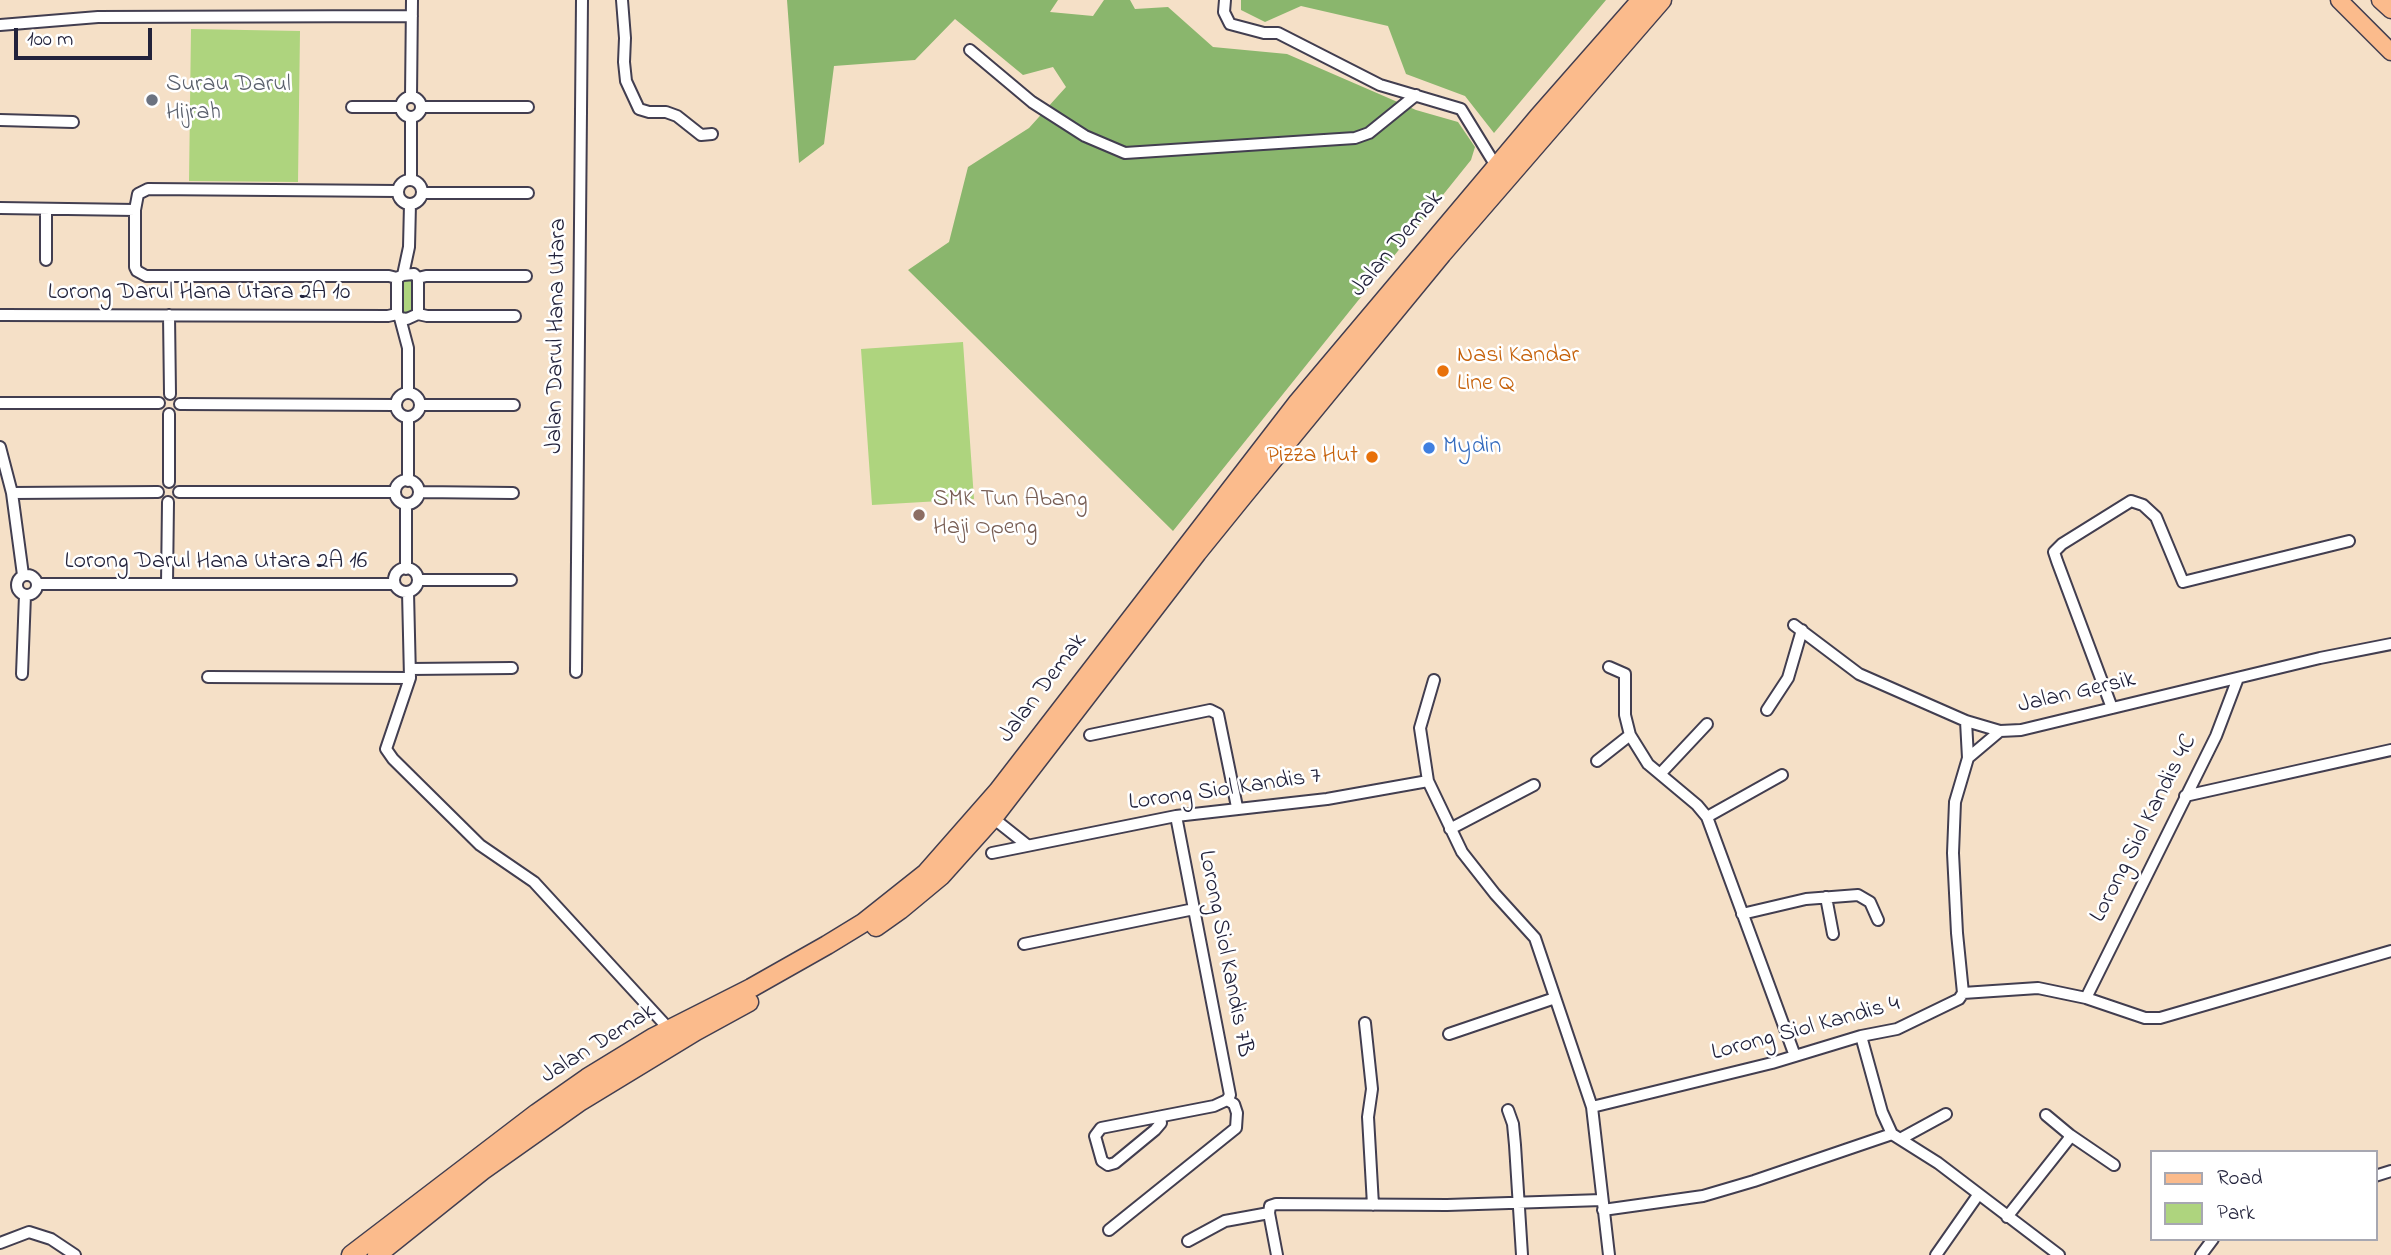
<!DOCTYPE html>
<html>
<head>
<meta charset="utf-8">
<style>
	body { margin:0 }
	#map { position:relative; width:2391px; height:1255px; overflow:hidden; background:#f5e0c7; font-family:"Indie Flower",sans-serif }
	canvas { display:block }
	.legend { position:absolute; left:2150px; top:1150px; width:228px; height:91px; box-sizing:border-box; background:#fff; border:2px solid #a7a7b1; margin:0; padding:9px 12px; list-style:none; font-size:21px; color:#22223b }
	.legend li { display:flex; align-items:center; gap:14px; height:35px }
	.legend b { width:35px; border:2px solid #a7a7b1 }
	.scale { position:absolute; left:14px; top:28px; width:138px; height:32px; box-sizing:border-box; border:4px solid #22223b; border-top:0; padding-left:9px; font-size:21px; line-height:24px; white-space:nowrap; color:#22223b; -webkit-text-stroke:5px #fff; paint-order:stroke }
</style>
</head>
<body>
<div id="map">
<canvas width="2391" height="1255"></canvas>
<ul class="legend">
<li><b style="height:9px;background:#fbbb8c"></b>Road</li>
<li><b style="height:19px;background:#aed47e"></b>Park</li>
</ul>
<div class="scale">100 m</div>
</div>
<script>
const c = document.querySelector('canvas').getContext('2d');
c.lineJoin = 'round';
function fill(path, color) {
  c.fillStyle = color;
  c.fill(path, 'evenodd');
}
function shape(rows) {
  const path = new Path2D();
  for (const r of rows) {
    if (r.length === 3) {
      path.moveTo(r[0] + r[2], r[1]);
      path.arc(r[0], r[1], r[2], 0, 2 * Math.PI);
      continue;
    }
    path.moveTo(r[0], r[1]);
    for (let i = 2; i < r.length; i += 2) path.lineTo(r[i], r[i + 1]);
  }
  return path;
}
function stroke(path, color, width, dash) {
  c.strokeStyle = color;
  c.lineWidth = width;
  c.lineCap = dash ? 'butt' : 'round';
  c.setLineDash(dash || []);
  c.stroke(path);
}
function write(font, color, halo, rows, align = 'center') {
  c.font = font + ' "Indie Flower",sans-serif';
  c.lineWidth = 5;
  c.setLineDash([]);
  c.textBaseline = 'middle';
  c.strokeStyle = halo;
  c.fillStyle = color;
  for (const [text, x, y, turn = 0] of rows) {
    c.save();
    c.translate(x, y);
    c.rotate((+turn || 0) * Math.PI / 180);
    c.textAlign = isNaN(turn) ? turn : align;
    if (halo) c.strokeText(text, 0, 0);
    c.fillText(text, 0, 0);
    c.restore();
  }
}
const green = shape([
	[191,29,300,31,298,182,189,181],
	[403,279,414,279,414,312,404,314,402,312,401,282],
	[963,342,974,499,872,505,861,349]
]);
const forest = shape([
	[787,0,1058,0,1050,12,1093,16,1104,0,1130,0,1135,9,1168,7,1213,47,1287,54,1416,110,1458,122,1475,147,1471,160,1173,531,908,270,949,242,968,167,1029,128,1066,87,1053,67,1023,75,955,19,915,60,834,66,824,144,799,163],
	[1241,0,1606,0,1494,133,1465,96,1406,74,1388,26,1301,6,1265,22,1241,10]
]);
const minor = shape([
	[622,0,625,38,624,62,626,81,639,109,649,112,666,112,677,116,701,135,712,134],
	[1225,0,1224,12,1230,24,1264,33,1278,33,1380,85,1461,109,1496,166],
	[0,25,98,17,412,16],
	[970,50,1032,102,1085,136,1125,153,1355,138,1369,133,1416,95],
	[411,107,10],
	[411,97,412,0],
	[352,107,401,107],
	[422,107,528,107],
	[0,120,73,122],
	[411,179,411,118],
	[410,192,12],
	[423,193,528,193],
	[0,208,135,210],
	[46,209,46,260],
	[414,274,418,278,418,314,407,319,400,318,397,314,397,278,403,275,414,274],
	[403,275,409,247,410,204],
	[397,278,389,276,146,276,137,271,135,267,135,210,138,194,148,189,398,191],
	[418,278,426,276,526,276],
	[418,314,427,316,515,316],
	[0,315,388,316,397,314],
	[169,315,170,394],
	[400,318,408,348,408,392],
	[408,405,12],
	[0,403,159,403],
	[180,404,396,405],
	[420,405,514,405],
	[0,447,12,493,23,575],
	[407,492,12],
	[408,481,408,417],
	[169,482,169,414],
	[179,492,395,492],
	[419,492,513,493],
	[12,493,158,492],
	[406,580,12],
	[406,569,406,504],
	[27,585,10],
	[418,580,511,580],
	[38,584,394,584],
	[167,584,168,502],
	[408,592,410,678,386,749,393,759,480,845,534,882,669,1029],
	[1794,625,1859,674,1966,721,2000,731,2021,730,2320,658,2391,644],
	[1609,667,1625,674,1625,715,1630,735,1648,764,1697,805,1707,817,1795,1056],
	[410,669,512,668],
	[576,672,582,0],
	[22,674,25,595],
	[208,677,410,678],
	[1434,680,1420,728,1428,781,1462,852,1495,894,1535,938,1592,1107,1609,1255],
	[2112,708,2057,561,2054,552,2062,544,2131,501,2143,505,2156,517,2183,582,2349,541],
	[1767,710,1788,678,1802,630],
	[1090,735,1210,710,1218,714,1237,807],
	[1968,758,2000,731],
	[1597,761,1630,735],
	[1661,773,1707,724],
	[2185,796,2391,750],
	[1176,816,1230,1095,1227,1100],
	[1707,817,1782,775],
	[993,818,1027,845],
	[1450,829,1534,785],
	[992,853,1176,816,1327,799,1428,781],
	[1826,897,1833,934],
	[1742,914,1806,899,1858,895,1870,902,1878,920],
	[1024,944,1194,909],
	[1963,993,1957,933,1953,853,1955,802,1968,758,1966,721],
	[2086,998,2216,736,2238,678],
	[1365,1023,1372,1089,1368,1117,1373,1205],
	[1449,1034,1555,998],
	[1861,1036,1882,1112,1892,1134,1938,1163,2059,1255],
	[1592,1107,1772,1063,1861,1036,1897,1029,1959,999,1963,993,2038,988,2086,998,2145,1018,2160,1018,2391,951],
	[1508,1110,1513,1124,1515,1145,1522,1255],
	[1160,1117,1161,1123,1155,1130,1115,1163,1108,1165,1102,1161,1095,1136,1101,1128,1214,1106,1227,1100],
	[2070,1135,2114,1165],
	[1902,1138,1946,1114],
	[2375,1176,2391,1171],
	[1603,1210,1703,1196,1754,1181,1892,1134],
	[2007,1217,2068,1140,2070,1135,2046,1115],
	[1109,1230,1236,1128,1237,1113,1234,1104,1227,1100],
	[1188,1241,1225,1221,1269,1213],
	[0,1243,29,1232,51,1239,75,1255],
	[1277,1255,1269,1213,1270,1206,1276,1204,1447,1205,1602,1200],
	[1936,1255,1978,1195],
	[2201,1255,2213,1239]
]);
const primary = shape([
	[2339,0,2391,52],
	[2380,0,2391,10]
]);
const trunk = shape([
	[876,927,900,910,941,876,993,818,1197,553,1244,495,1442,254,1662,0],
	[351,1255,537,1113,587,1078,654,1037,751,988,827,945,863,923,926,873,998,791,1298,402,1539,116,1641,0],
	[377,1255,482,1171,581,1101,696,1031,749,1002]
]);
const markers = [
	[152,100,7,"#6b7280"],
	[1443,371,7,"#e8710a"],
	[1429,448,7,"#3f7fe0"],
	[1372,457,7,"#e8710a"],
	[919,515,7,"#8d6e63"]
];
const worshipNames = [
	["Surau Darul",166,86],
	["Hijrah",166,114]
];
const streetNames = [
	["Jalan Demak",1398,245,-50],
	["Lorong Darul Hana Utara 2A 10",199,294],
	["Jalan Darul Hana Utara",558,336,-89],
	["Lorong Darul Hana Utara 2A 16",216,563],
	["Jalan Demak",1044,689,-53],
	["Jalan Gersik",2077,694,-13],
	["Lorong Siol Kandis 7",1225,791,-8],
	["Lorong Siol Kandis 4C",2145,829,-63],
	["Lorong Siol Kandis 7B",1224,954,79],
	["Lorong Siol Kandis 4",1806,1030,-15],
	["Jalan Demak",599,1045,-32]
];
const foodNames = [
	["Nasi Kandar",1457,357],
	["Line Q",1457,385],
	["Pizza Hut",1358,457,"right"]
];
const shopNames = [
	["Mydin",1443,448]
];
const educationNames = [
	["SMK Tun Abang",933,501],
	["Haji Openg",933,529]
];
fill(green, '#aed47e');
fill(forest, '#8ab66d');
stroke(minor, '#423e50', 14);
stroke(primary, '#423e50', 19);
stroke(trunk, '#423e50', 21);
stroke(minor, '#fff', 10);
stroke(primary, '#fbbb8c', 16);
stroke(trunk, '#fbbb8c', 18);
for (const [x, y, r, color] of markers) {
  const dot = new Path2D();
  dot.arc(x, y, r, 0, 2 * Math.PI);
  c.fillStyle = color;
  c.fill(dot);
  stroke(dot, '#fff', 2.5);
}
write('24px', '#5b616d', '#fff', worshipNames, 'left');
write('24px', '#22223b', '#fff', streetNames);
write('24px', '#c56008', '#fff', foodNames, 'left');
write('24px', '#366cbe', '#fff', shopNames, 'left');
write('24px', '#785e54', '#fff', educationNames, 'left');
</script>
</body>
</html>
